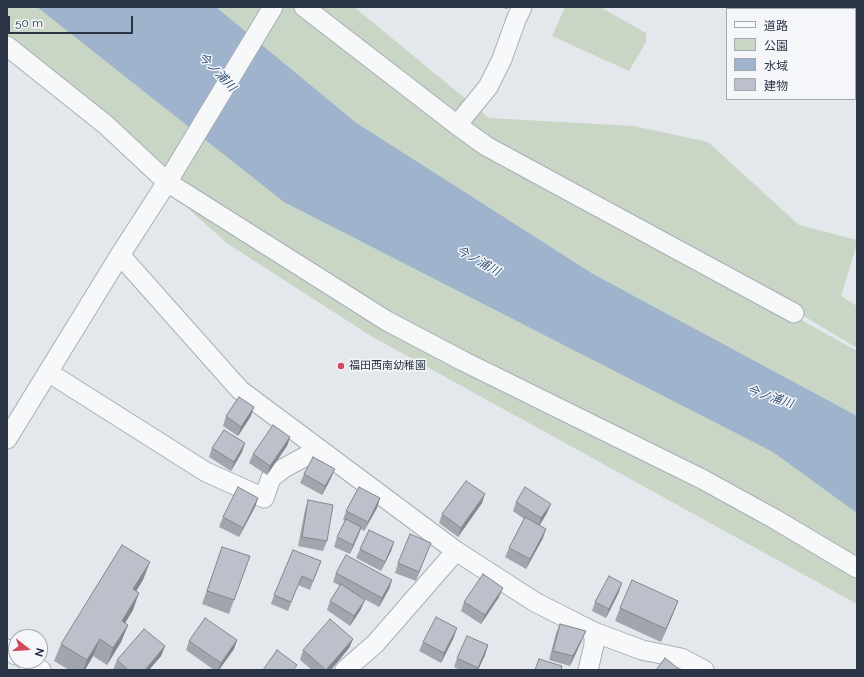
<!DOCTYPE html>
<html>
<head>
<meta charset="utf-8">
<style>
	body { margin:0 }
	#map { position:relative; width:864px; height:677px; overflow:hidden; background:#e4e7ec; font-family:Raleway,"Noto Sans JP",sans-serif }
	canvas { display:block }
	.frame { position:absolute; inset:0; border:8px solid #2b3445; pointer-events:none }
	.legend { position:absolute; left:726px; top:8px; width:130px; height:92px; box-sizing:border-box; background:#f4f6f9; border:1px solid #a4a8b1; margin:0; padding:5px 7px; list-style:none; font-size:12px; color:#2b3445 }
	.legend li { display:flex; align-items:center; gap:8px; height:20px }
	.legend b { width:20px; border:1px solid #a4a8b1 }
	.north { position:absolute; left:8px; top:629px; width:40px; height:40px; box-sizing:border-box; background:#f4f6f9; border:1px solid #a4a8b1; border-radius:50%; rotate:107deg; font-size:11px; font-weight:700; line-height:16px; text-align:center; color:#2b3445 }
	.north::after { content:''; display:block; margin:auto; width:14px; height:18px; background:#d1495b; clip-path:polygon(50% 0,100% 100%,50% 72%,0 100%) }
	.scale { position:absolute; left:8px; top:16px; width:125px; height:18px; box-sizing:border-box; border:2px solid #2b3445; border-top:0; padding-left:5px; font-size:12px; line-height:14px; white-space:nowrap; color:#2b3445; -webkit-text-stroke:3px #f4f6f9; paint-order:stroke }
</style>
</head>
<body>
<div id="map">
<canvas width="864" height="677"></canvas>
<div class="frame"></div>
<ul class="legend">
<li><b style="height:5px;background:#f7f8fa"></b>道路</li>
<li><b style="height:11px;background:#c9d6c5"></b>公園</li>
<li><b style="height:11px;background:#9fb4cc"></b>水域</li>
<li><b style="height:11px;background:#bbc0ca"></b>建物</li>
</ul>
<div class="north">N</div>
<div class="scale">50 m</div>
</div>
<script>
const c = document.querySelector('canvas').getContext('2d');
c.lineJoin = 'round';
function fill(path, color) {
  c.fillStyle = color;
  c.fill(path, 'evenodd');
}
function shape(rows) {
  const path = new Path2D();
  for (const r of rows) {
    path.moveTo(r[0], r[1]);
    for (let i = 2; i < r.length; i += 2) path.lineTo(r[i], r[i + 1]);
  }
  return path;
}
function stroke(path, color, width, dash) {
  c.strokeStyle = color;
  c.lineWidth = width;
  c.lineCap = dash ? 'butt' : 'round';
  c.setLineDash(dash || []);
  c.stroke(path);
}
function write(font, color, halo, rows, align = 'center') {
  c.font = font + ' Raleway,"Noto Sans JP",sans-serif';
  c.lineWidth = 3;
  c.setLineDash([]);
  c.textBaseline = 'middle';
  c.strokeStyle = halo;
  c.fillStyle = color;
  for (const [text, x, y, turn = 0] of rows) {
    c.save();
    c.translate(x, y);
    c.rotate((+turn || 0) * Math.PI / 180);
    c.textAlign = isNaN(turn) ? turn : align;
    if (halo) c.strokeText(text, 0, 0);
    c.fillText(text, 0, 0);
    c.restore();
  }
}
const green = shape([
	[7,7,354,7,489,118,634,126,708,142,799,225,857,240,857,244,841,296,857,306,857,348,792,309,787,312,857,351,857,604,371,336,228,244,7,47],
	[565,7,600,7,646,33,646,42,629,71,552,36]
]);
const water = shape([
	[37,7,216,7,355,122,593,274,857,416,857,513,773,452,284,202]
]);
const minor = shape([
	[304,7,457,125,486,146,794,313],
	[7,46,106,125,167,182,387,321,463,361,702,479,773,518,857,568],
	[457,125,488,87,502,59,516,20,522,7],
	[120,255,240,390,456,551,535,602,594,632,594,645,588,670],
	[48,372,206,472,264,498,271,478,284,468,319,449],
	[7,439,120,255,171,176,273,7],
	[594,632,642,650,681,658,704,670],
	[7,649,16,655],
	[26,661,41,670],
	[345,670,375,644,456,551]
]);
const wall = shape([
	[497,7,508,7,508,9],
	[226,416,251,416,238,436,223,426],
	[290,437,287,446,267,475,249,463,253,454],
	[245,443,242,452,231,471,209,457,212,448],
	[304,474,331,478,322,495,300,483],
	[258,498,255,507,239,537,219,527,223,517],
	[380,498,377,508,364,531,361,529,350,554,334,547,337,537,345,521,343,520,346,511],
	[308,500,327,541,323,551,298,546,305,510],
	[516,502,547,513,539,525,543,538,526,569,505,557,509,548,524,519,513,511],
	[482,503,458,537,439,523,442,514],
	[394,542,391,551,381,571,356,558,360,549],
	[431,543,416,581,395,573,398,563],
	[222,547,250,556,229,614,202,604],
	[321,561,310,590,298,585,288,611,271,604,274,595],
	[336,573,392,580,389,589,379,607,359,596,361,609,350,626,327,610,330,601,340,586,333,582],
	[143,580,136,591,133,610,125,623,128,625,121,642,107,665,93,656,85,670,69,670,54,661,61,644],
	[619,592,606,618,592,611,595,602],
	[499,597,481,624,461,611,464,602],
	[678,601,673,614,661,642,615,621,620,608],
	[560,624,582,640,570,666,549,660,556,633],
	[454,637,441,663,419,651,423,642],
	[353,639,349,648,331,670,312,670,300,660,303,650],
	[237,640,234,649,219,670,214,670,186,650,189,641],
	[488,645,485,655,478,670,460,670,454,667,457,658],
	[165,646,161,656,149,670,113,670,117,660]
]);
const shadedWall = shape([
	[254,407,251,416,238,436,241,427],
	[290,437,287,446,267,475,270,466],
	[245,443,242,452,231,471,234,462],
	[335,469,331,478,322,495,325,486],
	[485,494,482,503,458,537,461,528],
	[258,498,255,507,239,537,243,528],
	[380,498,377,508,364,531,368,522],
	[551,504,547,513,538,528,541,518],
	[361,527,358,536,350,554,353,545],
	[546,529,543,538,526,569,530,559],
	[394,542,391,551,381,571,385,562],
	[150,562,143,580,127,606,133,589],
	[392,580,389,589,379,607,382,598],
	[622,583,619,592,606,618,609,609],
	[503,588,499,597,481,624,485,615],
	[139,593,133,610,116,638,122,621],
	[365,600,361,609,350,626,354,616],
	[678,601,673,614,661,642,666,629],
	[128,625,121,642,107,665,113,648],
	[457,628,454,637,441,663,444,653],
	[586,631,582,640,570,666,573,656],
	[100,639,93,656,85,670,83,670,87,660],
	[353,639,349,648,331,670,326,670],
	[237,640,234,649,219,670,218,670,221,663],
	[488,645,485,655,478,670,477,670],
	[165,646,161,656,149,670,145,670]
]);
const building = shape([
	[239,397,254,407,241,427,226,416,239,397],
	[273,425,290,437,270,466,253,454,273,425],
	[224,430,245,443,234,462,212,448,224,430],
	[313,457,335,469,325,486,304,474,313,457],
	[466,481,485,494,461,528,442,514,466,481],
	[238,487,258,498,243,528,223,517,238,487],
	[359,487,380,498,368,522,346,511,359,487],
	[525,487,551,504,541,518,516,502,525,487],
	[308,500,333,505,327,541,302,537,308,500],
	[525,517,546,529,530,559,509,548,525,517],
	[346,519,361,527,353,545,337,537,346,519],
	[369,530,394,542,385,562,360,549,369,530],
	[410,534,431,543,419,572,398,563,410,534],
	[122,545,150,562,133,589,139,593,122,621,128,625,113,648,100,639,87,660,61,644,122,545],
	[222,547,250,556,234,600,207,591,222,547],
	[293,550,321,561,313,581,302,576,291,602,274,595,293,550],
	[346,555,392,580,382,598,336,573,346,555],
	[483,574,503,588,485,615,464,602,483,574],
	[609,576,622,583,609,609,595,602,609,576],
	[632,580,678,601,666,629,620,608,632,580],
	[341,584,365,600,354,616,330,601,341,584],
	[436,617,457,628,444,653,423,642,436,617],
	[205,618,237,640,221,663,189,641,205,618],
	[330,619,353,639,326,670,303,650,330,619],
	[560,624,586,631,573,656,553,651,560,624],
	[144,629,165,646,145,670,128,670,117,660,144,629],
	[467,636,488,645,478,668,457,658,467,636],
	[277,650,297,665,293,670,263,670,277,650],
	[665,658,680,670,656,670,665,658],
	[539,659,562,666,561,670,535,670,539,659]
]);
const markers = [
	[341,366,4,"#d1495b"]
];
const poiNames = [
	["福田西南幼稚園",349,366]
];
const waterNames = [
	["今ノ浦川",217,72,46],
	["今ノ浦川",478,261,29],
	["今ノ浦川",770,397,18]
];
fill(green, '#c9d6c5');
fill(water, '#9fb4cc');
stroke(minor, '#a9aeb7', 21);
stroke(minor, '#f7f8fa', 19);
fill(wall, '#a1a5ae');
fill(shadedWall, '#83868d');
fill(building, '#bbc0ca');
stroke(building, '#83868d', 1);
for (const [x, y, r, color] of markers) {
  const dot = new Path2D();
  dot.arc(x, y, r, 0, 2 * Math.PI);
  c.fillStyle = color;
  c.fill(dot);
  stroke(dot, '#f4f6f9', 1.5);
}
write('11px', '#2b3445', '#f4f6f9', poiNames, 'left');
write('italic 12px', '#34527a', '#f4f6f9', waterNames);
</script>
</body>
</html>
